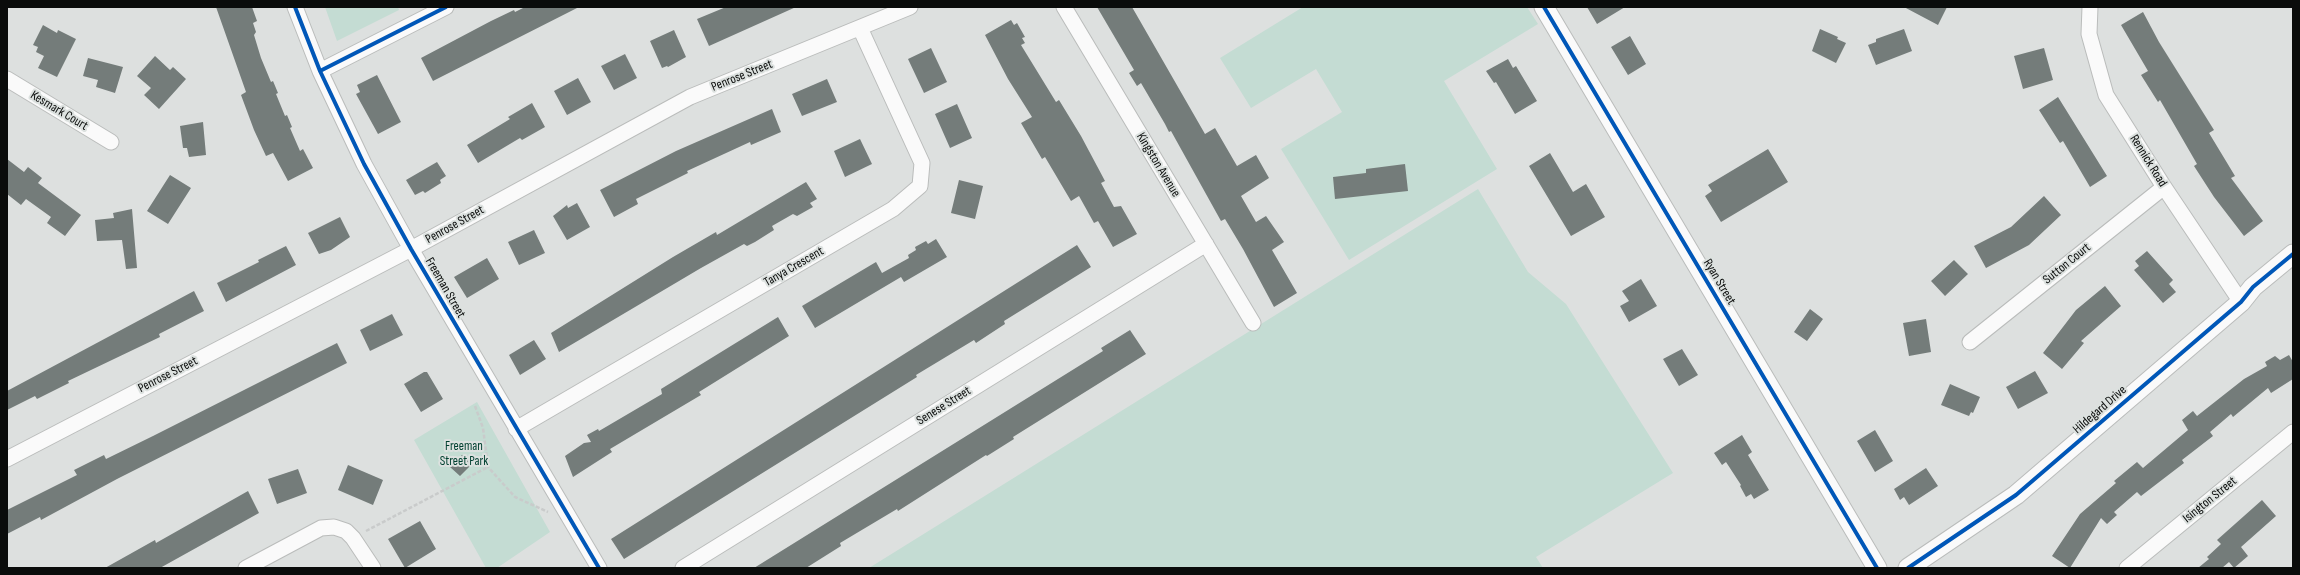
<!DOCTYPE html>
<html>
<head>
<meta charset="utf-8">
<style>
	body { margin:0 }
	#map { position:relative; width:2300px; height:575px; overflow:hidden; background:#dde0df; font-family:"Sofia Sans Condensed",sans-serif }
	canvas { display:block }
	.frame { position:absolute; inset:0; border:8px solid #0a0c0b; pointer-events:none }
</style>
</head>
<body>
<div id="map">
<canvas width="2300" height="575"></canvas>
<div class="frame"></div>
</div>
<script>
const c = document.querySelector('canvas').getContext('2d');
c.lineJoin = 'round';
function fill(path, color) {
  c.fillStyle = color;
  c.fill(path, 'evenodd');
}
function shape(rows) {
  const path = new Path2D();
  for (const r of rows) {
    path.moveTo(r[0], r[1]);
    for (let i = 2; i < r.length; i += 2) path.lineTo(r[i], r[i + 1]);
  }
  return path;
}
function stroke(path, color, width, dash) {
  c.strokeStyle = color;
  c.lineWidth = width;
  c.lineCap = dash ? 'butt' : 'round';
  c.setLineDash(dash || []);
  c.stroke(path);
}
function write(font, color, halo, rows, align = 'center') {
  c.font = font + ' "Sofia Sans Condensed",sans-serif';
  c.lineWidth = 4;
  c.setLineDash([]);
  c.textBaseline = 'middle';
  c.strokeStyle = halo;
  c.fillStyle = color;
  for (const [text, x, y, turn = 0] of rows) {
    c.save();
    c.translate(x, y);
    c.rotate((+turn || 0) * Math.PI / 180);
    c.textAlign = isNaN(turn) ? turn : align;
    if (halo) c.strokeText(text, 0, 0);
    c.fillText(text, 0, 0);
    c.restore();
  }
}
const green = shape([
	[325,7,398,7,399,10,337,41],
	[1303,7,1527,7,1538,24,1444,81,1497,169,1349,260,1281,149,1342,112,1316,69,1251,108,1220,58],
	[1478,189,1528,272,1566,304,1673,473,1536,557,1543,568,869,568],
	[477,402,550,532,497,568,486,568,414,440]
]);
const building = shape([
	[216,7,252,7,257,21,253,23,256,32,254,35,261,58,271,82,273,81,278,93,276,94,285,116,287,115,292,127,290,128,300,151,303,149,313,168,288,181,273,153,266,156,254,130,241,95,246,92],
	[525,7,579,7,433,81,421,58,491,21,514,10,515,12],
	[726,7,796,7,709,46,697,19],
	[1097,7,1132,7,1205,134,1215,128,1237,166,1256,155,1269,178,1241,196,1256,222,1266,216,1284,242,1272,250,1297,293,1274,307,1243,249,1225,219,1221,221,1171,131,1169,132,1165,124,1141,83,1137,86,1129,73,1134,70],
	[1587,7,1625,7,1597,24],
	[1904,7,1947,7,1938,25],
	[2143,12,2159,42,2214,130,2209,133,2235,176,2231,178,2263,221,2244,236,2214,197,2194,166,2197,164,2160,100,2158,102,2141,75,2148,71,2121,25],
	[1011,20,1014,25,1017,23,1025,37,1022,38,1025,43,1021,45,1056,102,1059,100,1081,136,1105,181,1101,183,1114,207,1121,206,1137,234,1113,247,1098,221,1094,223,1079,196,1071,201,1045,157,1042,159,1021,123,1032,117,1008,79,985,35],
	[43,25,57,33,58,30,76,39,57,77,38,68,44,56,36,52,38,47,33,45],
	[1820,29,1838,37,1837,39,1846,43,1836,63,1812,51],
	[1904,29,1912,51,1876,65,1868,45,1876,42,1876,39],
	[674,30,686,57,668,67,667,66,662,68,650,41],
	[1630,36,1646,64,1628,75,1611,47],
	[931,48,947,82,924,93,908,59],
	[2044,48,2053,80,2023,89,2014,56],
	[625,54,637,78,614,90,601,66],
	[155,56,170,70,173,67,186,79,159,109,144,95,151,88,137,76],
	[88,58,123,67,115,93,96,87,98,80,83,76],
	[1508,59,1513,68,1516,66,1537,101,1515,114,1496,82,1494,83,1486,71],
	[377,75,401,122,378,134,356,94,360,92,357,85],
	[578,78,591,102,567,115,554,91],
	[827,79,837,102,802,116,792,94],
	[2058,97,2107,176,2090,187,2063,141,2060,143,2039,110],
	[532,103,545,127,522,140,520,138,478,163,467,145,510,119,508,117],
	[957,104,972,138,950,148,935,114],
	[772,109,781,132,751,145,750,142,687,171,688,173,636,199,638,204,614,217,600,190,676,151],
	[203,122,206,155,189,157,187,148,183,148,180,126],
	[860,139,872,164,845,177,834,151],
	[1768,149,1788,182,1721,222,1705,196,1712,191,1708,185],
	[1550,153,1573,192,1586,184,1605,217,1571,236,1529,166],
	[7,159,24,172,28,167,42,178,38,183,81,215,65,236,47,223,51,217,26,199,21,205,7,194],
	[437,162,446,176,440,180,441,183,425,193,423,191,415,195,406,180],
	[1405,164,1408,191,1335,199,1333,177,1366,173,1366,169],
	[170,175,191,188,168,224,147,211],
	[959,180,983,186,975,219,951,213],
	[806,182,817,199,810,203,813,207,797,216,793,214,772,226,774,230,755,242,747,246,744,244,701,268,559,352,551,333,673,257,716,232,717,235],
	[2044,196,2061,215,2029,245,1986,268,1974,246,2011,227],
	[577,203,590,227,567,240,553,216,567,205,568,208],
	[132,209,137,268,126,269,122,240,97,241,95,220,114,218,113,213],
	[340,217,350,237,331,250,319,254,308,233],
	[534,230,545,253,519,265,508,242],
	[936,239,947,257,904,282,901,277,815,328,802,306,876,262,882,273,909,258,908,255,916,250,915,247,926,241,928,244],
	[1077,245,1091,267,1004,321,1005,324,976,343,974,340,916,375,917,377,624,559,611,539],
	[286,246,296,265,226,302,217,283,259,262,258,260],
	[2147,251,2173,280,2169,284,2176,292,2163,303,2134,270,2139,266,2135,261],
	[487,258,499,279,467,298,454,277],
	[1954,260,1968,274,1945,296,1931,281],
	[1641,279,1657,306,1629,322,1620,306,1629,301,1622,291],
	[2105,286,2121,306,2081,341,2084,343,2062,369,2043,353,2076,310],
	[194,291,204,311,159,334,160,337,68,381,69,383,37,399,35,396,7,410,7,391],
	[1810,309,1823,319,1807,341,1794,332],
	[392,314,403,335,370,351,360,330],
	[778,317,789,336,699,392,701,395,610,449,612,452,573,477,565,456,584,443,591,442,587,435,598,429,599,431,662,394,661,389],
	[1926,319,1931,352,1909,356,1903,323],
	[1130,330,1146,354,1013,437,1014,439,987,456,986,455,898,511,897,509,840,543,841,546,806,568,754,568,1103,351,1101,348],
	[534,340,546,359,520,375,509,355],
	[337,343,347,363,117,479,41,520,40,517,7,534,7,510,77,475,74,470,104,455,106,459,153,436],
	[1682,349,1698,375,1679,386,1663,359],
	[2289,355,2293,362,2293,379,2271,393,2268,388,2233,417,2231,414,2210,432,2213,436,2182,460,2184,463,2141,496,2137,492,2114,512,2117,515,2107,524,2101,518,2070,568,2052,556,2080,514,2116,483,2114,481,2137,462,2143,468,2188,430,2182,420,2193,411,2197,416,2244,379,2267,366,2265,362,2275,356,2280,360],
	[2035,371,2048,393,2018,409,2006,387],
	[424,372,427,372,443,399,421,412,404,384],
	[1950,384,1980,397,1973,413,1971,412,1969,416,1941,405],
	[1875,430,1893,461,1875,472,1857,441],
	[1742,435,1752,452,1748,455,1769,490,1754,499,1751,494,1746,497,1740,486,1741,485,1726,462,1722,465,1714,453],
	[462,455,472,464,460,476,450,467],
	[348,465,383,480,373,505,338,490],
	[1926,468,1938,486,1909,505,1904,497,1900,500,1894,489],
	[298,469,307,493,277,504,268,479],
	[248,491,259,513,160,568,105,568,155,540,156,543],
	[2262,500,2276,516,2241,547,2248,556,2234,568,2229,562,2222,568,2198,568,2209,559,2207,557,2221,544,2217,540],
	[420,521,436,549,405,568,388,539]
]);
const path = shape([
	[475,406,483,428,488,467,515,497,548,512],
	[366,531,488,467]
]);
const minor = shape([
	[295,7,320,71,364,164,411,249,599,568],
	[1064,7,1253,323],
	[2090,7,2089,34,2106,95,2164,187,2241,302],
	[320,71,446,7],
	[7,79,111,142],
	[1970,342,2164,187],
	[516,429,893,209,920,186,922,163,860,28],
	[7,459,411,249,690,97,910,7],
	[246,568,321,528,334,527,346,531,353,538,373,568],
	[683,568,1206,244],
	[2127,568,2293,432]
]);
const tertiary = shape([
	[1544,7,1877,568],
	[1908,568,2016,495,2241,302,2253,287,2293,254]
]);
const cycleway = shape([
	[295,7,320,71,364,164,411,249,599,568],
	[1544,7,1877,568],
	[320,71,446,7],
	[1908,568,2016,495,2241,302,2253,287,2293,254]
]);
const streetNames = [
	["Penrose Street",742,76,-22],
	["Kesmark Court",59,111,31],
	["Rennick Road",2148,161,58],
	["Kingston Avenue",1158,165,59],
	["Penrose Street",455,225,-29],
	["Sutton Court",2067,264,-39],
	["Tanya Crescent",794,267,-30],
	["Ryan Street",1719,282,59],
	["Freeman Street",445,288,60],
	["Penrose Street",168,375,-27],
	["Senese Street",944,406,-32],
	["Hildegard Drive",2100,410,-41],
	["Isington Street",2210,500,-39]
];
const parkNames = [
	["Freeman",464,447],
	["Street Park",464,462]
];
fill(green, '#c4dcd3');
fill(building, '#747c7a');
stroke(minor, '#babcbb', 17);
stroke(tertiary, '#babcbb', 21);
stroke(path, '#c9cbcb', 2.5, [4, 2]);
stroke(minor, '#fafafa', 15);
stroke(tertiary, '#fafafa', 19);
stroke(cycleway, '#0057b8', 4);
write('13px', '#0a0c0b', '#dce1df', streetNames);
write('13px', '#004030', '#dce1df', parkNames);
</script>
</body>
</html>
